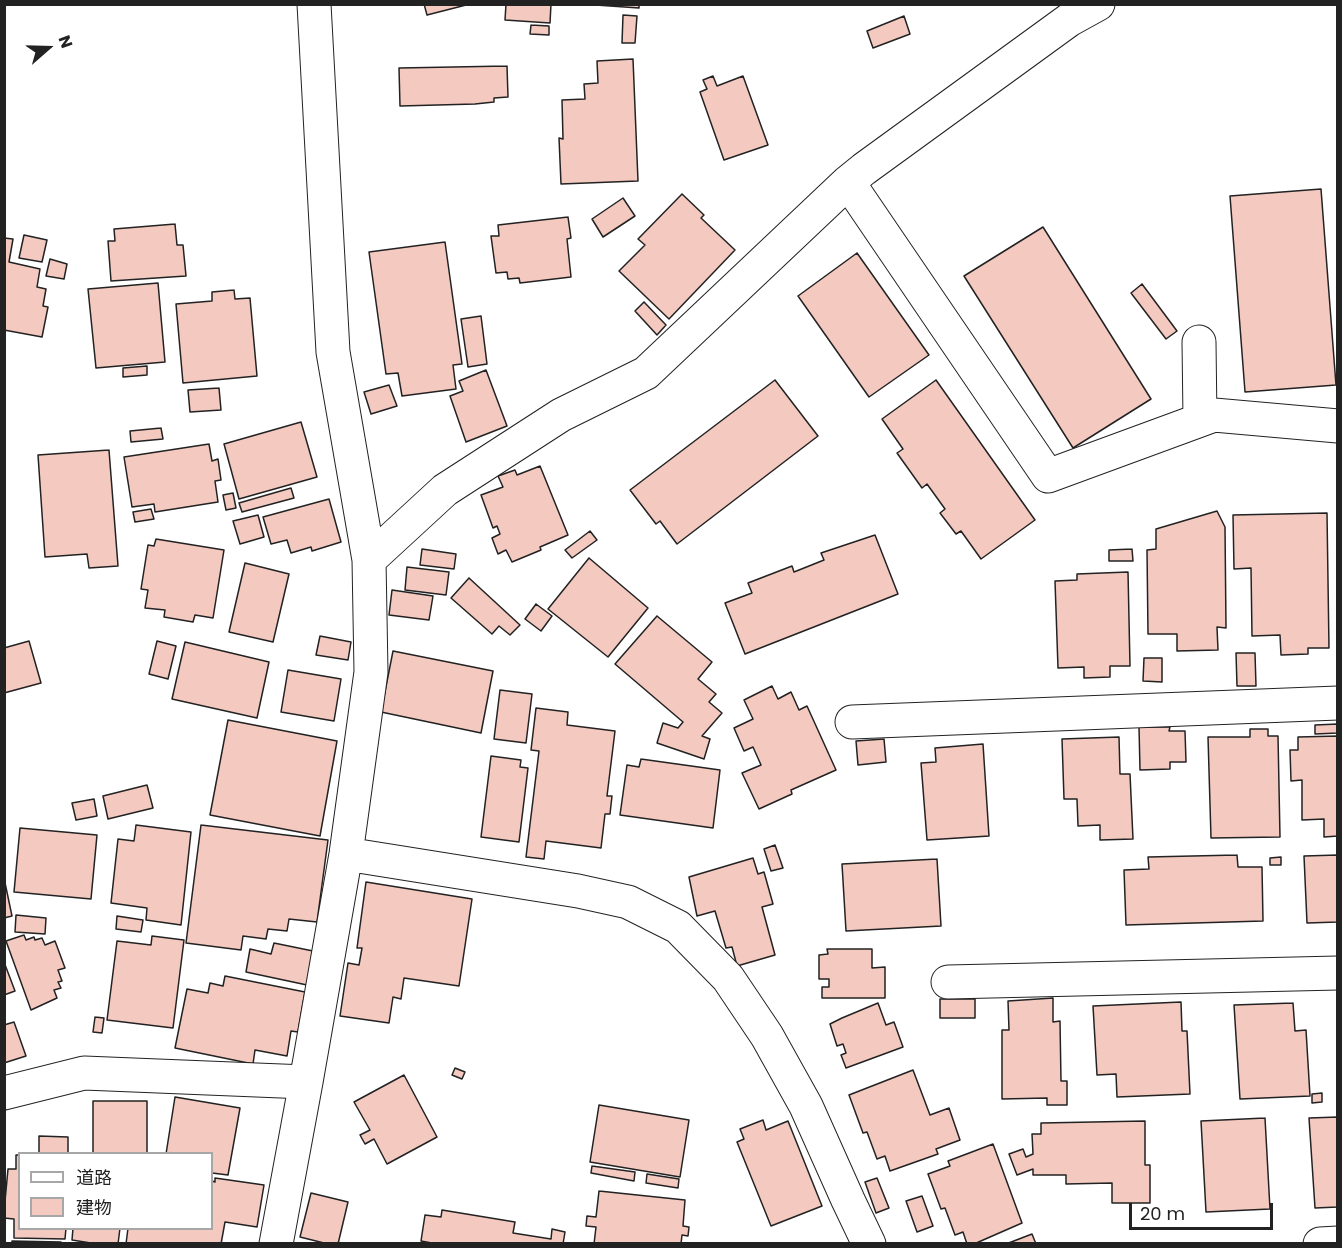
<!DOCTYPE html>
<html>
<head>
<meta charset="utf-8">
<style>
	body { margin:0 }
	#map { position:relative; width:1342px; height:1248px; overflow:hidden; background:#fff; font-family:Poppins,"Noto Sans JP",sans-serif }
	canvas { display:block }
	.frame { position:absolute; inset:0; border:6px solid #222; pointer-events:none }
	.legend { position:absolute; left:18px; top:1152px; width:195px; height:78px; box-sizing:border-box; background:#fff; border:2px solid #a7a7a7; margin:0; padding:8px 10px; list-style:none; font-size:18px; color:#222 }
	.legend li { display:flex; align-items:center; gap:12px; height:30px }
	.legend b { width:30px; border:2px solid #a7a7a7 }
	.north { position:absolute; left:18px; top:18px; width:60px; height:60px; -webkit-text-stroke:4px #fff; paint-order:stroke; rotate:70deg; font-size:16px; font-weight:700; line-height:24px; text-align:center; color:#222 }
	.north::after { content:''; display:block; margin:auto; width:21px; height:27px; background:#222; clip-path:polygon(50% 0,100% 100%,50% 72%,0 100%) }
	.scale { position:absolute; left:1129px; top:1203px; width:144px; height:27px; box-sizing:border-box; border:3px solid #222; border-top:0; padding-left:8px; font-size:18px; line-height:21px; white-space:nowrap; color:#222; -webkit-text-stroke:4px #fff; paint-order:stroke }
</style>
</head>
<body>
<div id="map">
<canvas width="1342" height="1248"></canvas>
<div class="frame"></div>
<ul class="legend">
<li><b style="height:8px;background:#fff"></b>道路</li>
<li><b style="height:16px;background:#f3c9c0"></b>建物</li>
</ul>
<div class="north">N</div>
<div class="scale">20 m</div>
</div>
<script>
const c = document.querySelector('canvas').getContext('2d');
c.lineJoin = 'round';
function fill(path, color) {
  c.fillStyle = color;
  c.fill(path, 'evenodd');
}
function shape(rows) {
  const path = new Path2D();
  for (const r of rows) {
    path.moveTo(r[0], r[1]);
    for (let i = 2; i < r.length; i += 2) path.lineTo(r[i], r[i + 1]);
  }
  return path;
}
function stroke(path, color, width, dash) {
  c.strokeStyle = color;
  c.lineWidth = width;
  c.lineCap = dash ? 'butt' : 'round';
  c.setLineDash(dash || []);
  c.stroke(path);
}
const building = shape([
	[424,4,470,4,427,15,424,4],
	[506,4,551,4,550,23,505,20,506,4],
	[581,4,639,4,639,8,581,4],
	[623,15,637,16,635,43,622,43,623,15],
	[904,16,910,34,873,48,867,31,904,16],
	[531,25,549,26,549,35,530,34,531,25],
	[633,59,638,181,561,184,559,138,563,139,562,100,585,99,584,84,598,83,597,61,633,59],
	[507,66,508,97,494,98,494,102,475,104,400,106,399,68,507,66],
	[713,76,717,86,743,76,768,145,724,160,700,92,707,89,703,80,713,76],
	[1321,189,1336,385,1245,392,1230,196,1321,189],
	[682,194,704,215,701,218,735,250,669,319,619,271,645,245,638,239,682,194],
	[623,198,635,216,603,237,592,219,623,198],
	[568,217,571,238,567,239,571,277,520,283,519,278,508,279,507,272,496,273,491,236,499,236,498,225,568,217],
	[175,224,177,245,183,245,186,276,111,281,108,241,115,241,114,229,175,224],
	[1043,227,1151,399,1073,448,964,276,1043,227],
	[24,235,47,240,42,262,19,258,24,235],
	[4,238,13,239,9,262,40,269,37,287,46,289,43,306,48,307,42,337,4,330,4,238],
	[445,242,462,364,453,365,456,389,402,396,398,373,386,374,369,252,445,242],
	[857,253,929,355,869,397,798,296,857,253],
	[50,259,67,264,64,279,46,276,50,259],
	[158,283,165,362,96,368,88,289,158,283],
	[1142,284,1177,331,1166,339,1131,293,1142,284],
	[234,290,235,299,250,298,257,376,183,383,176,304,212,301,212,292,234,290],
	[644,302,666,325,657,335,635,311,644,302],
	[481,316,487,364,468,367,461,319,481,316],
	[147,366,147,375,123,377,123,368,147,366],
	[486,370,507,426,466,442,450,396,463,391,459,381,486,370],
	[775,380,818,436,677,544,660,521,656,524,630,490,775,380],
	[936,380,1035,520,981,559,961,531,956,534,940,513,945,509,927,484,922,488,897,453,903,449,882,419,936,380],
	[389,385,397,406,371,414,364,392,389,385],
	[219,388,221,410,190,412,188,390,219,388],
	[301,422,317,477,239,499,224,444,301,422],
	[161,428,163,439,131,442,130,431,161,428],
	[209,444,212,461,218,459,221,480,215,481,218,502,155,512,154,504,132,507,124,457,209,444],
	[109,450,118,566,89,568,87,554,45,557,38,455,109,450],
	[540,466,568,535,540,547,541,550,512,562,506,550,498,554,492,538,500,534,497,526,493,528,481,495,503,487,498,476,515,470,517,475,540,466],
	[291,488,294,498,242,512,239,503,291,488],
	[233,493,236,508,226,510,223,495,233,493],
	[329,499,341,542,312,551,311,547,291,553,287,540,271,544,263,517,329,499],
	[151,509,154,519,135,522,133,512,151,509],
	[1217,511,1225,527,1226,628,1217,627,1218,650,1177,651,1177,634,1148,634,1147,550,1156,549,1156,529,1217,511],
	[1327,513,1329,648,1308,648,1308,654,1281,655,1280,635,1252,636,1251,568,1234,569,1233,515,1327,513],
	[258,515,264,537,240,544,233,521,258,515],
	[590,531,597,540,572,558,565,550,590,531],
	[875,535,898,594,745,654,725,603,752,593,748,583,792,566,794,572,824,560,821,553,875,535],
	[156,539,224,550,213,618,195,615,193,622,164,617,165,610,145,608,148,590,141,589,148,545,154,546,156,539],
	[422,549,456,554,454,569,420,565,422,549],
	[1132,549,1133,561,1109,561,1109,550,1132,549],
	[589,558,648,608,608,657,548,609,589,558],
	[245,563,289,574,273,642,229,632,245,563],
	[407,567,449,572,446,595,405,590,407,567],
	[1128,572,1130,666,1110,666,1110,677,1084,678,1084,667,1058,668,1055,581,1077,580,1077,574,1128,572],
	[469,578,520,625,510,635,499,626,492,634,451,598,469,578],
	[392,590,433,596,429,620,389,615,392,590],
	[536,604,552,616,541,631,525,619,536,604],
	[657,616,712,662,698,679,716,694,709,702,722,713,702,736,710,739,704,759,657,743,663,723,678,728,683,722,615,664,657,616],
	[320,636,351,642,348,660,316,655,320,636],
	[29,641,41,683,4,693,4,648,29,641],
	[157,641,176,646,168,679,149,674,157,641],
	[185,642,269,662,257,718,172,699,185,642],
	[393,651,493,671,481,733,381,712,393,651],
	[1236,653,1255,653,1256,686,1237,686,1236,653],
	[1144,658,1162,658,1162,682,1143,681,1144,658],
	[288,670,341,679,334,721,281,712,288,670],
	[772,686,778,699,791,692,799,710,807,706,836,770,791,790,792,794,759,809,742,773,761,765,753,747,744,751,734,728,753,719,744,700,772,686],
	[500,690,532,694,526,743,494,739,500,690],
	[536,708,568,712,567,725,615,731,607,796,612,796,610,814,605,814,601,848,546,841,544,859,526,857,539,751,531,750,536,708],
	[228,720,337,741,320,836,210,815,228,720],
	[1338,724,1338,733,1315,734,1315,725,1338,724],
	[1139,727,1170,727,1169,731,1185,731,1186,762,1170,762,1170,769,1140,770,1139,727],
	[1250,729,1268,729,1268,736,1278,736,1280,837,1211,838,1208,737,1250,737,1250,729],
	[1338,736,1338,836,1324,837,1324,819,1302,820,1302,780,1291,781,1290,750,1298,750,1298,737,1338,736],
	[1119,737,1120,774,1130,774,1133,839,1100,840,1100,825,1078,826,1077,799,1064,799,1062,739,1119,737],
	[884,739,886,762,858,765,856,741,884,739],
	[983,744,989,836,927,840,921,763,936,762,935,748,983,744],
	[491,756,521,760,520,767,528,768,519,842,481,837,491,756],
	[641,759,720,770,713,828,620,815,627,765,639,767,641,759],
	[147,785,153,808,108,819,103,796,147,785],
	[94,799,97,816,76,820,72,803,94,799],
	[136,825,191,832,181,925,146,920,147,908,111,903,118,839,134,841,136,825],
	[201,825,328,840,317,922,289,919,287,931,268,929,266,939,243,936,241,950,186,943,201,825],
	[20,828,97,835,91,899,14,892,20,828],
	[775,845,783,868,771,871,764,849,775,845],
	[1237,855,1238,867,1262,867,1263,921,1126,925,1124,870,1149,869,1148,857,1237,855],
	[1338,855,1338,922,1307,923,1304,856,1338,855],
	[1281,857,1281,865,1270,865,1270,858,1281,857],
	[753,858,758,874,764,872,773,904,762,907,775,955,737,966,732,947,726,948,715,911,697,916,689,877,753,858],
	[937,859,941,926,846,931,842,864,937,859],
	[4,878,12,916,4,918,4,878],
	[366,882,472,899,459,986,404,978,401,999,393,997,389,1023,340,1016,348,963,359,965,362,948,357,948,366,882],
	[16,915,46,918,45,934,15,932,16,915],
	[117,916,143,920,141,932,116,929,117,916],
	[24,935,26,940,34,937,35,940,42,938,45,945,55,941,65,968,58,970,62,981,58,982,61,988,54,990,57,998,31,1010,6,941,24,935],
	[152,936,184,940,173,1028,107,1020,117,941,151,945,152,936],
	[274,943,313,951,307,985,246,972,250,949,271,954,274,943],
	[827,949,872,949,872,968,885,967,885,998,822,998,822,987,829,987,829,979,819,979,819,955,828,954,827,949],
	[4,962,15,991,4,995,4,962],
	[225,976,305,992,298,1032,291,1031,287,1056,255,1050,253,1064,175,1048,187,989,208,993,210,983,223,986,225,976],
	[1053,998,1053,1022,1060,1021,1061,1081,1067,1081,1067,1105,1047,1105,1047,1098,1002,1099,1002,1030,1009,1030,1008,1001,1053,998],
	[940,999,975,999,975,1018,940,1018,940,999],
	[1181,1002,1182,1031,1187,1031,1190,1094,1117,1097,1116,1074,1097,1075,1093,1006,1181,1002],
	[878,1003,886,1025,894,1022,903,1047,846,1068,841,1055,846,1053,843,1044,837,1046,830,1024,842,1018,878,1003],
	[1293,1003,1295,1031,1306,1030,1310,1096,1240,1099,1234,1005,1293,1003],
	[95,1017,104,1018,102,1033,93,1032,95,1017],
	[14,1022,26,1056,4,1063,4,1025,14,1022],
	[455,1068,465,1072,462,1079,452,1075,455,1068],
	[913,1070,930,1115,949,1108,960,1140,936,1149,938,1154,890,1171,885,1156,877,1159,867,1132,863,1133,849,1095,913,1070],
	[404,1075,437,1137,387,1164,374,1139,365,1144,360,1135,370,1130,354,1102,404,1075],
	[1322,1093,1322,1102,1312,1103,1312,1094,1322,1093],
	[175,1097,240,1108,228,1175,212,1173,212,1154,166,1154,175,1097],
	[93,1101,147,1101,147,1154,93,1154,93,1101],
	[599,1105,689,1120,680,1177,590,1162,599,1105],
	[1338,1117,1338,1207,1315,1208,1309,1118,1338,1117],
	[1265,1118,1270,1209,1206,1212,1201,1121,1265,1118],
	[763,1120,766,1130,788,1121,822,1206,771,1226,737,1142,744,1139,740,1129,763,1120],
	[1145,1121,1145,1165,1150,1165,1150,1203,1112,1203,1112,1183,1066,1184,1066,1175,1033,1175,1033,1169,1017,1175,1009,1154,1023,1149,1026,1157,1033,1154,1032,1134,1041,1134,1041,1123,1145,1121],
	[39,1136,68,1137,68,1154,39,1154,39,1136],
	[993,1144,1022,1223,974,1244,967,1244,963,1232,955,1235,945,1208,941,1209,928,1174,950,1166,948,1161,993,1144],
	[16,1155,20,1155,20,1228,66,1228,65,1239,14,1238,14,1219,4,1218,4,1212,8,1169,16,1169,16,1155],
	[592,1166,635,1172,634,1181,591,1173,592,1166],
	[647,1174,679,1179,678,1188,646,1183,647,1174],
	[215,1178,264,1185,257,1227,225,1222,221,1244,126,1244,128,1228,212,1228,212,1181,215,1182,215,1178],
	[877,1178,889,1208,876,1213,865,1182,877,1178],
	[599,1191,685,1200,683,1226,689,1227,688,1236,682,1235,681,1244,594,1244,596,1227,586,1226,587,1216,596,1217,599,1191],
	[311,1193,348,1202,338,1244,328,1244,300,1237,311,1193],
	[922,1196,933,1226,917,1232,906,1201,922,1196],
	[442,1210,515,1222,513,1233,551,1239,552,1229,565,1232,563,1244,437,1244,421,1241,425,1215,441,1217,442,1210],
	[73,1228,120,1228,118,1244,97,1244,72,1240,73,1228],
	[1032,1234,1036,1244,1006,1244,1032,1234],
	[12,1241,61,1242,61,1244,12,1244,12,1241]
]);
const street = shape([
	[848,182,1048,476,1214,415,1338,426],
	[1199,342,1200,420],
	[369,560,445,490,561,415,646,373,848,182,864,169,1069,20,1098,4],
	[852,722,1338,703],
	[346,854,578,891,628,902,678,927,728,978,767,1036,806,1106,848,1200,869,1244],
	[948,982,1338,973],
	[4,1093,84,1073,306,1082],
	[276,1244,306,1082,346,854,371,672,369,560,333,352,314,4],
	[1320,1244,1338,1243]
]);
fill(building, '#f3c9c0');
stroke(building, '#222', 1.5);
stroke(street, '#222', 35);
stroke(street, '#fff', 33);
</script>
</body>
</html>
